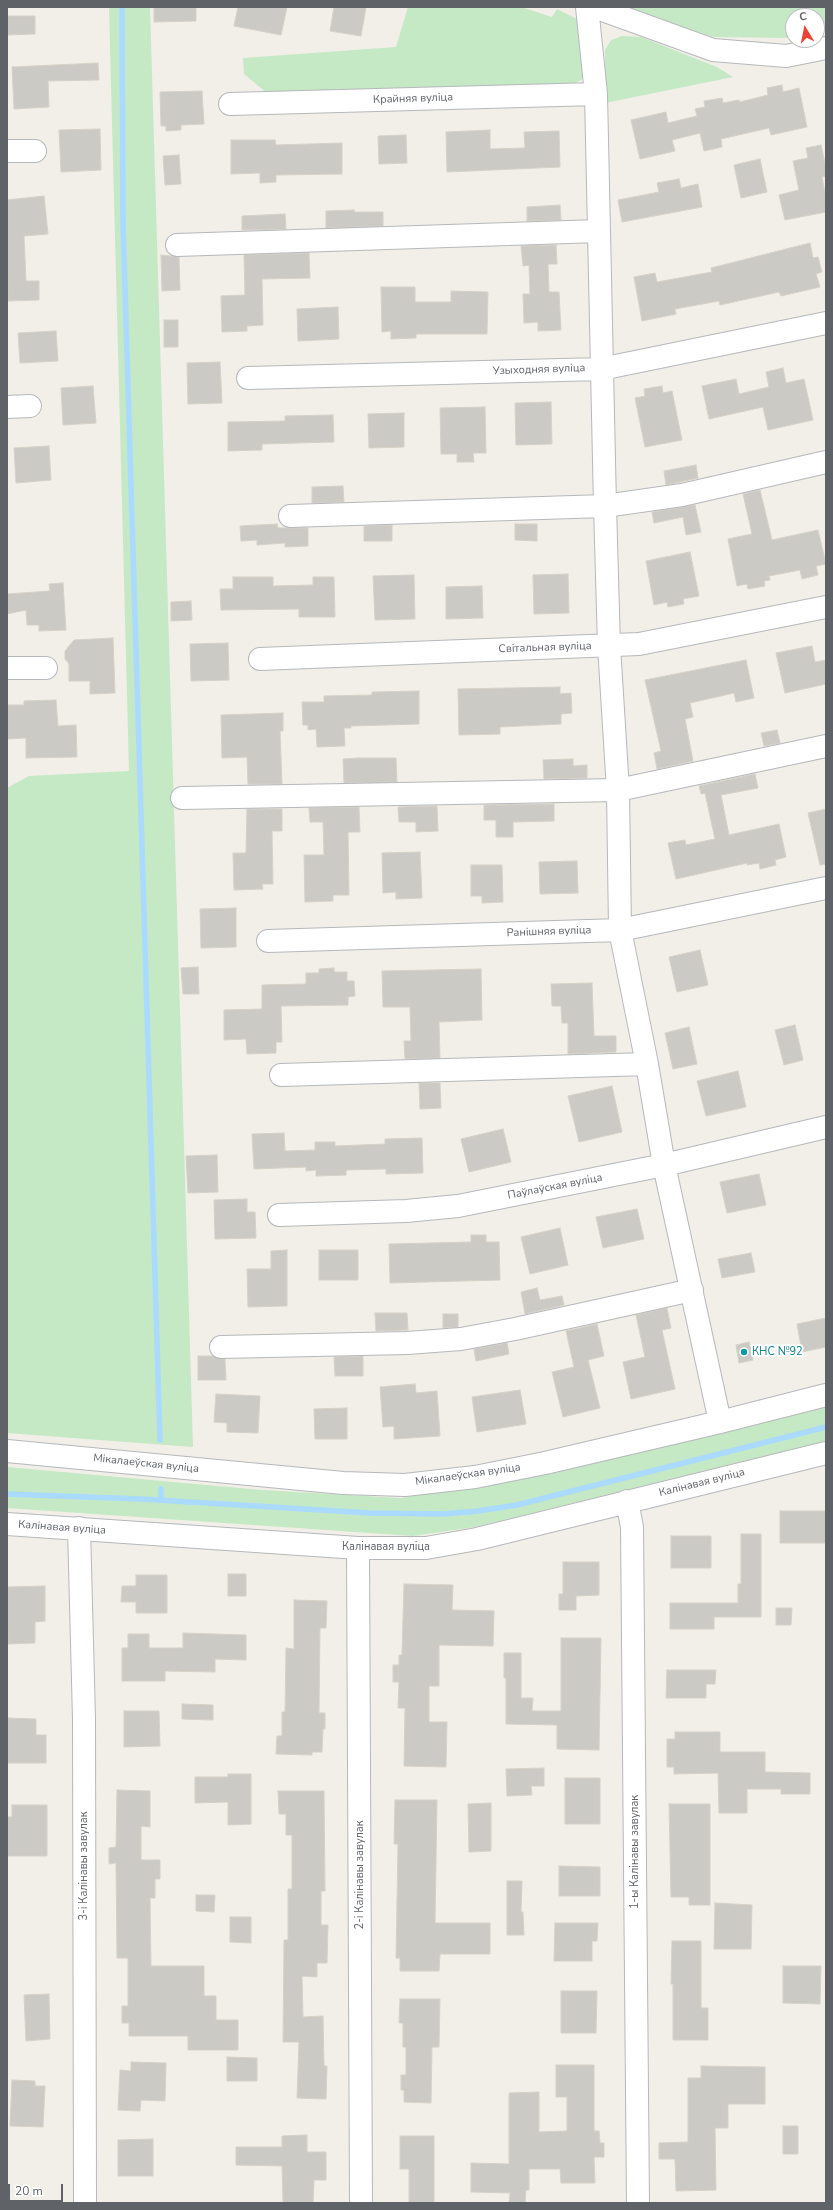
<!DOCTYPE html>
<meta charset="utf-8">
<style>
body{margin:0}
#map{position:relative;width:833px;height:2210px;overflow:hidden;background:#f1efe8;font-family:"Nunito Sans",sans-serif}
canvas{display:block}
.frame{position:absolute;inset:0;border:8px solid #5f6368;pointer-events:none}
.north{position:absolute;left:785px;top:8px;width:40px;height:40px;box-sizing:border-box;background:#fff;border:1px solid #bfc1c3;border-radius:50%;rotate:350deg;font-size:11px;font-weight:700;line-height:16px;text-align:center;color:#5f6368}
.north::after{content:'';display:block;margin:auto;width:14px;height:18px;background:#ea4335;clip-path:polygon(50% 0,100% 100%,50% 72%,0 100%)}
.scale{position:absolute;left:8px;top:2184px;width:55px;height:18px;box-sizing:border-box;border:2px solid #5f6368;border-top:0;padding-left:5px;font-size:12px;line-height:14px;white-space:nowrap;color:#5f6368;-webkit-text-stroke:3px #fff;paint-order:stroke}
</style>
<div id="map">
<canvas width="833" height="2210"></canvas>
<div class="frame"></div>
<div class="north">С</div>
<div class="scale">20 m</div>
</div>
<script>
const c = document.querySelector('canvas').getContext('2d');
c.lineJoin = 'round';
function fillPath(path, color) {
  c.fillStyle = color;
  c.fill(path, 'evenodd');
}
function shape(rows) {
  const path = new Path2D();
  for (const r of rows) {
    path.moveTo(r[0], r[1]);
    for (let i = 2; i < r.length; i += 2) path.lineTo(r[i], r[i + 1]);
  }
  return path;
}
function strokePath(path, color, width, dash) {
  c.strokeStyle = color;
  c.lineWidth = width;
  c.lineCap = dash ? 'butt' : 'round';
  c.setLineDash(dash || []);
  c.stroke(path);
}
function label(font, color, halo, rows, align = 'center') {
  c.font = font + ' "Nunito Sans",sans-serif';
  c.lineWidth = 4;
  c.setLineDash([]);
  c.textBaseline = 'middle';
  c.strokeStyle = halo;
  c.fillStyle = color;
  for (const [text, x, y, turn = 0] of rows) {
    c.save();
    c.translate(x, y);
    c.rotate((+turn || 0) * Math.PI / 180);
    c.textAlign = isNaN(turn) ? turn : align;
    if (halo) c.strokeText(text, 0, 0);
    c.fillText(text, 0, 0);
    c.restore();
  }
}
const green = shape([
 [109,7,150,7,193,1447,7,1433,7,788,29,776,129,771],
 [408,7,521,7,552,17,557,9,577,19,582,32,584,78,569,87,267,93,244,74,243,58,396,47],
 [620,7,826,7,826,31,817,33,817,16,793,16,793,38,714,37],
 [622,36,641,37,717,67,733,77,605,103,605,50,611,40],
 [826,1407,826,1441,475,1527,413,1536,7,1508,7,1467,262,1490,401,1498,551,1472]
]);
const stream = shape([
 [122,7,123,222,160,1440],
 [161,1489,161,1500],
 [7,1494,141,1499,370,1513,443,1514,478,1511,517,1505,826,1427]
]);
const building = shape([
 [154,7,196,7,196,21,154,22,154,7],
 [238,7,287,7,281,35,234,26,238,7],
 [334,7,366,7,361,36,330,31,334,7],
 [7,16,35,16,35,34,7,35,7,16],
 [98,63,99,80,48,81,49,107,14,109,12,67,98,63],
 [782,85,783,92,799,88,807,127,771,135,769,128,721,139,722,147,704,151,700,133,672,140,675,151,640,159,631,120,666,112,668,123,697,116,695,109,705,107,704,101,722,98,723,103,739,100,740,102,768,95,767,88,782,85],
 [202,91,204,124,181,125,181,130,166,131,166,126,161,126,160,92,202,91],
 [100,129,101,170,61,172,59,130,100,129],
 [490,130,490,149,525,148,524,132,559,131,560,167,447,172,446,132,490,130],
 [406,135,407,163,379,164,378,136,406,135],
 [231,140,275,140,276,145,342,143,342,174,276,175,276,182,260,183,260,173,231,174,231,140],
 [821,145,826,168,826,176,822,177,826,198,826,212,785,220,779,195,799,190,793,161,808,158,806,148,821,145],
 [179,155,181,184,165,185,163,156,179,155],
 [760,159,767,192,741,198,734,165,760,159],
 [679,179,681,188,698,184,702,207,622,222,618,200,659,192,657,183,679,179],
 [44,196,48,234,24,236,26,281,39,281,39,300,8,301,7,200,44,196],
 [560,205,561,220,527,221,527,207,560,205],
 [354,210,354,212,383,212,383,226,326,228,326,211,354,210],
 [285,214,286,229,242,230,242,216,285,214],
 [810,243,813,258,818,257,822,272,816,274,820,287,781,296,779,292,720,305,719,301,675,309,676,314,642,321,634,277,655,273,657,282,712,272,711,268,810,243],
 [556,245,557,264,548,264,549,292,559,292,561,330,538,331,538,322,524,323,523,294,530,294,529,265,523,266,521,246,556,245],
 [309,253,310,278,262,279,263,325,247,326,247,331,222,332,221,296,245,295,244,255,309,253],
 [161,255,179,257,180,290,162,291,161,255],
 [381,287,415,287,415,302,451,302,451,291,488,292,487,334,416,334,416,338,391,339,391,331,382,332,381,287],
 [338,307,339,339,298,341,297,309,338,307],
 [164,320,178,320,178,347,164,347,164,320],
 [56,331,58,361,20,363,18,333,56,331],
 [220,362,222,403,188,404,187,363,220,362],
 [783,368,786,383,804,379,813,420,768,430,763,407,709,419,702,386,736,379,739,394,769,387,766,372,783,368],
 [93,386,96,423,63,425,61,388,93,386],
 [662,386,663,393,672,391,682,440,645,447,635,398,645,396,644,389,662,386],
 [551,402,552,444,516,445,515,403,551,402],
 [485,407,486,453,473,453,474,462,457,462,457,454,441,454,440,408,485,407],
 [404,413,404,447,369,448,368,414,404,413],
 [333,415,334,442,262,444,262,450,228,451,228,422,285,421,285,416,333,415],
 [49,446,51,480,16,483,14,448,49,446],
 [696,465,698,478,666,485,664,471,696,465],
 [343,486,344,502,312,503,312,487,343,486],
 [760,490,772,540,818,530,826,564,816,566,818,575,802,579,800,570,769,576,770,580,764,581,765,586,748,589,747,584,737,586,728,539,752,534,743,494,760,490],
 [695,505,701,532,686,535,683,517,654,523,652,512,695,505],
 [277,524,278,528,308,528,308,546,285,547,285,543,257,545,257,540,241,541,240,526,277,524],
 [515,524,537,524,537,541,515,540,515,524],
 [392,525,392,541,364,541,364,526,392,525],
 [690,552,699,596,683,599,684,604,668,607,667,602,654,605,646,561,690,552],
 [568,574,569,613,534,614,533,575,568,574],
 [414,575,415,619,375,620,373,576,414,575],
 [233,577,273,577,273,586,313,585,313,577,334,577,335,617,299,617,299,609,221,610,220,589,233,589,233,577],
 [63,583,66,630,39,631,39,625,27,625,26,610,7,614,7,594,50,591,49,584,63,583],
 [482,586,483,618,446,619,446,587,482,586],
 [191,601,192,620,171,621,171,602,191,601],
 [113,638,115,693,90,694,90,681,69,681,69,664,65,659,65,651,74,640,113,638],
 [228,643,229,680,191,681,190,644,228,643],
 [812,646,815,662,826,660,826,684,785,693,776,653,812,646],
 [746,660,754,698,736,702,734,693,690,703,693,717,685,719,693,761,657,769,654,753,661,751,645,680,746,660],
 [560,687,560,694,571,693,572,713,561,714,561,724,500,727,500,734,459,735,458,689,560,687],
 [419,691,419,724,351,726,351,728,344,728,345,746,317,747,316,729,308,730,308,725,303,725,302,702,324,702,324,696,372,695,372,692,419,691],
 [56,700,58,726,76,725,77,757,26,758,26,738,7,739,7,705,24,705,24,701,56,700],
 [283,713,283,731,280,731,282,784,248,784,247,757,222,758,221,715,283,713],
 [777,730,780,743,764,746,761,733,777,730],
 [359,758,396,758,397,782,344,783,343,759,359,758],
 [573,759,573,766,587,765,587,778,544,779,543,760,573,759],
 [755,774,758,788,721,795,729,835,779,824,786,857,775,860,776,865,760,869,759,863,747,865,747,863,676,879,668,843,685,840,686,845,715,839,705,793,701,794,699,786,755,774],
 [554,804,554,821,513,822,513,837,496,837,496,820,484,820,484,805,554,804],
 [437,806,438,831,416,832,416,822,399,822,398,807,437,806],
 [359,807,360,832,348,832,349,895,333,895,333,901,305,902,304,855,324,855,323,822,310,822,309,808,359,807],
 [247,809,282,809,282,831,272,831,273,884,262,884,263,889,234,890,233,853,246,853,247,809],
 [826,809,826,864,820,865,808,813,826,809],
 [420,852,422,898,396,899,396,892,383,893,382,853,420,852],
 [577,861,578,893,540,894,539,862,577,861],
 [471,865,502,865,503,902,482,903,482,896,471,896,471,865],
 [236,908,236,947,201,948,200,909,236,908],
 [700,950,708,985,677,992,669,957,700,950],
 [198,967,199,994,183,994,181,968,198,967],
 [334,968,334,972,347,972,347,981,354,981,355,996,348,997,348,1005,281,1006,282,1042,276,1042,276,1053,247,1054,246,1039,224,1040,224,1010,262,1009,262,985,306,984,306,973,319,973,319,969,334,968],
 [481,969,482,1020,439,1022,440,1058,405,1059,404,1041,411,1041,410,1007,383,1007,382,971,481,969],
 [592,983,594,1036,616,1036,616,1052,568,1054,568,1023,562,1023,561,1006,552,1006,551,984,592,983],
 [795,1025,803,1060,784,1065,775,1030,795,1025],
 [689,1027,697,1064,673,1069,665,1033,689,1027],
 [738,1071,746,1107,706,1116,697,1081,738,1071],
 [419,1083,440,1083,441,1108,420,1109,419,1083],
 [612,1086,622,1132,579,1142,568,1096,612,1086],
 [503,1129,511,1162,469,1172,461,1139,503,1129],
 [284,1133,285,1151,315,1150,315,1142,335,1142,335,1146,385,1144,385,1139,422,1138,423,1173,386,1174,386,1169,346,1170,346,1175,316,1176,316,1170,306,1171,306,1167,254,1169,252,1134,284,1133],
 [217,1155,218,1192,188,1193,186,1156,217,1155],
 [759,1174,766,1205,727,1213,720,1182,759,1174],
 [247,1199,247,1212,255,1212,256,1238,215,1239,214,1200,247,1199],
 [637,1209,644,1239,603,1248,596,1217,637,1209],
 [560,1228,568,1265,530,1274,521,1237,560,1228],
 [471,1235,486,1235,486,1242,499,1242,500,1280,390,1283,389,1244,471,1242,471,1235],
 [287,1250,287,1306,248,1307,247,1269,271,1269,271,1251,287,1250],
 [319,1250,358,1250,358,1280,319,1280,319,1250],
 [751,1253,755,1272,722,1278,718,1259,751,1253],
 [537,1288,540,1300,562,1296,564,1305,525,1314,521,1292,537,1288],
 [667,1308,671,1328,662,1330,675,1389,631,1399,623,1362,645,1357,636,1315,667,1308],
 [375,1313,407,1313,408,1330,376,1331,375,1313],
 [443,1314,458,1314,458,1327,443,1328,443,1314],
 [826,1318,826,1347,802,1352,797,1324,826,1318],
 [597,1324,604,1356,588,1360,600,1408,563,1417,552,1372,574,1367,566,1331,597,1324],
 [749,1342,753,1360,739,1363,736,1345,749,1342],
 [507,1343,509,1354,476,1361,474,1349,507,1343],
 [198,1356,213,1356,225,1359,226,1380,198,1380,198,1356],
 [363,1356,363,1376,335,1376,334,1357,363,1356],
 [415,1384,416,1393,437,1391,440,1436,394,1439,394,1426,383,1427,380,1387,415,1384],
 [520,1390,526,1424,477,1432,472,1397,520,1390],
 [216,1394,260,1396,258,1433,227,1432,227,1423,214,1422,216,1394],
 [347,1408,347,1439,315,1439,314,1409,347,1408],
 [780,1511,826,1511,826,1543,780,1543,780,1511],
 [741,1534,761,1534,761,1617,714,1617,714,1629,670,1629,670,1603,738,1603,738,1584,741,1584,741,1534],
 [671,1536,711,1536,711,1568,671,1568,671,1536],
 [563,1562,599,1562,599,1595,576,1596,576,1610,559,1610,559,1594,563,1594,563,1562],
 [228,1574,246,1574,246,1596,228,1596,228,1574],
 [136,1575,167,1575,167,1613,136,1613,136,1602,121,1602,122,1586,136,1586,136,1575],
 [404,1584,453,1585,452,1610,494,1611,493,1646,439,1645,439,1686,429,1686,429,1722,447,1722,446,1767,404,1766,405,1708,398,1708,399,1682,393,1682,393,1665,399,1665,399,1655,402,1655,404,1584],
 [45,1586,45,1621,35,1622,35,1643,8,1644,7,1587,45,1586],
 [294,1600,327,1601,326,1628,320,1628,319,1713,325,1713,325,1729,323,1729,322,1752,312,1752,312,1755,276,1754,277,1736,282,1736,282,1712,285,1712,286,1648,294,1649,294,1600],
 [776,1608,792,1608,791,1625,776,1625,776,1608],
 [183,1633,246,1635,246,1660,215,1659,215,1672,165,1671,165,1681,122,1681,122,1648,128,1648,128,1634,149,1634,149,1648,183,1648,183,1633],
 [561,1638,601,1638,599,1750,557,1749,557,1725,506,1724,506,1678,504,1678,504,1653,521,1653,521,1698,533,1698,532,1711,561,1711,561,1638],
 [667,1670,716,1670,715,1684,706,1684,706,1698,666,1698,667,1670],
 [182,1704,213,1705,213,1720,182,1719,182,1704],
 [124,1711,159,1711,160,1746,124,1747,124,1711],
 [7,1718,36,1719,36,1735,46,1735,46,1763,7,1763,7,1718],
 [675,1732,720,1732,720,1752,765,1752,765,1772,810,1773,810,1794,781,1794,781,1789,747,1789,747,1813,719,1813,718,1773,674,1774,674,1767,667,1767,667,1739,675,1739,675,1732],
 [544,1768,544,1786,531,1786,532,1795,507,1796,506,1769,544,1768],
 [228,1774,251,1774,251,1824,228,1825,228,1802,195,1803,195,1777,228,1777,228,1774],
 [565,1778,600,1778,600,1824,565,1824,565,1778],
 [117,1790,150,1791,150,1827,141,1826,141,1860,160,1860,160,1879,155,1879,155,1898,150,1898,151,1966,204,1966,204,1996,216,1996,216,2020,238,2020,238,2050,188,2050,188,2036,129,2036,129,2023,122,2023,122,2006,128,2006,128,1958,117,1958,116,1863,109,1864,109,1848,116,1847,117,1790],
 [278,1791,324,1791,325,1891,321,1891,321,1925,328,1925,327,1963,317,1963,317,1977,302,1976,303,2017,323,2016,324,2066,327,2066,326,2099,297,2098,299,2042,283,2042,284,1940,288,1940,288,1889,292,1889,292,1835,286,1835,286,1814,279,1814,278,1791],
 [395,1800,437,1800,435,1923,490,1923,490,1954,440,1954,439,1971,400,1971,400,1958,396,1958,398,1844,394,1844,395,1800],
 [491,1803,491,1851,469,1852,468,1804,491,1803],
 [669,1804,710,1804,710,1905,689,1905,689,1897,671,1897,669,1804],
 [12,1805,47,1805,47,1856,7,1856,7,1817,12,1817,12,1805],
 [559,1866,600,1867,600,1896,559,1896,559,1866],
 [507,1881,522,1881,521,1912,523,1912,524,1935,507,1935,507,1881],
 [196,1895,215,1895,214,1912,196,1911,196,1895],
 [715,1903,752,1905,751,1949,714,1949,715,1903],
 [230,1917,251,1917,251,1943,230,1942,230,1917],
 [555,1923,598,1923,597,1941,592,1941,592,1961,554,1961,555,1923],
 [672,1941,701,1941,701,2008,708,2008,708,2040,673,2040,673,1984,671,1984,672,1941],
 [783,1966,821,1966,820,2004,783,2003,783,1966],
 [561,1991,597,1991,596,2033,561,2033,561,1991],
 [49,1994,50,2039,26,2041,24,1995,49,1994],
 [400,1999,440,1999,439,2047,432,2047,431,2103,404,2102,404,2090,401,2090,401,2075,406,2075,406,2047,403,2047,403,2023,399,2023,400,1999],
 [227,2057,257,2058,257,2081,227,2081,227,2057],
 [131,2062,166,2063,165,2101,141,2100,140,2111,118,2110,120,2070,131,2071,131,2062],
 [556,2065,594,2065,594,2131,599,2131,600,2143,604,2143,604,2157,594,2157,595,2183,561,2183,560,2169,529,2169,529,2190,526,2190,525,2203,509,2203,510,2193,471,2192,471,2163,509,2164,509,2093,539,2092,539,2132,567,2131,567,2097,556,2097,556,2065],
 [701,2066,765,2067,765,2104,728,2104,728,2128,715,2128,716,2190,676,2191,675,2159,659,2159,659,2143,688,2142,688,2078,701,2078,701,2066],
 [12,2080,35,2081,35,2086,45,2086,43,2127,10,2126,12,2080],
 [783,2126,798,2126,798,2154,783,2154,783,2126],
 [307,2135,307,2152,326,2152,326,2180,314,2180,313,2203,283,2203,282,2166,236,2165,236,2147,282,2147,282,2136,307,2135],
 [400,2136,434,2136,434,2203,409,2203,409,2169,400,2169,400,2136],
 [153,2139,153,2176,118,2176,118,2140,153,2139]
]);
const minor = shape([
 [587,7,596,94,605,506,609,646,618,790,620,930,647,1064,664,1165,720,1422],
 [594,7,713,50,786,56,826,48],
 [230,104,596,94],
 [7,151,35,151],
 [177,245,599,231],
 [248,378,601,369,826,323],
 [7,407,30,406],
 [290,516,605,506,682,495,826,462],
 [260,659,639,644,826,607],
 [7,668,46,668],
 [182,798,618,790,826,746],
 [268,941,620,930,826,888],
 [281,1075,647,1064],
 [279,1215,406,1211,458,1206,664,1165,826,1127],
 [221,1347,407,1343,461,1339,515,1329,692,1290],
 [7,1451,343,1483,405,1485,475,1477,545,1463,720,1422,826,1395],
 [627,1501,632,1527,638,2203],
 [7,1524,358,1548,426,1548,477,1539,826,1453],
 [79,1528,84,1719,85,2203],
 [358,1548,361,2203]
]);
const markers = [
 [744,1352,4,"#0f9aa8"]
];
const streetNames = [
 ["Крайняя вуліца",413,99,-2],
 ["Узыходняя вуліца",539,370,-2],
 ["Світальная вуліца",545,648,-2],
 ["Ранішняя вуліца",549,932,-2],
 ["Паўлаўская вуліца",555,1187,-11],
 ["Мікалаеўская вуліца",146,1464,6],
 ["Мікалаеўская вуліца",468,1475,-8],
 ["Калінавая вуліца",702,1483,-14],
 ["Калінавая вуліца",62,1528,4],
 ["Калінавая вуліца",386,1547],
 ["1-ы Калінавы завулак",635,1852,-90],
 ["3-і Калінавы завулак",84,1866,-90],
 ["2-і Калінавы завулак",360,1875,-90]
];
const cultureNames = [
 ["КНС №92",752,1352]
];
fillPath(green, '#c5e8c5');
strokePath(stream, '#aadaff', 5.5);
fillPath(building, '#cccac5');
strokePath(building, '#d6d1c6', 1);
strokePath(minor, '#b5b8bc', 24);
strokePath(minor, '#fff', 22);
for (const [x, y, r, color] of markers) {
  const dot = new Path2D();
  dot.arc(x, y, r, 0, 2 * Math.PI);
  c.fillStyle = color;
  c.fill(dot);
  strokePath(dot, '#fff', 1.5);
}
label('11px', '#5f6368', '#fff', streetNames);
label('11px', '#0d838f', '#fff', cultureNames, 'left');
</script>
